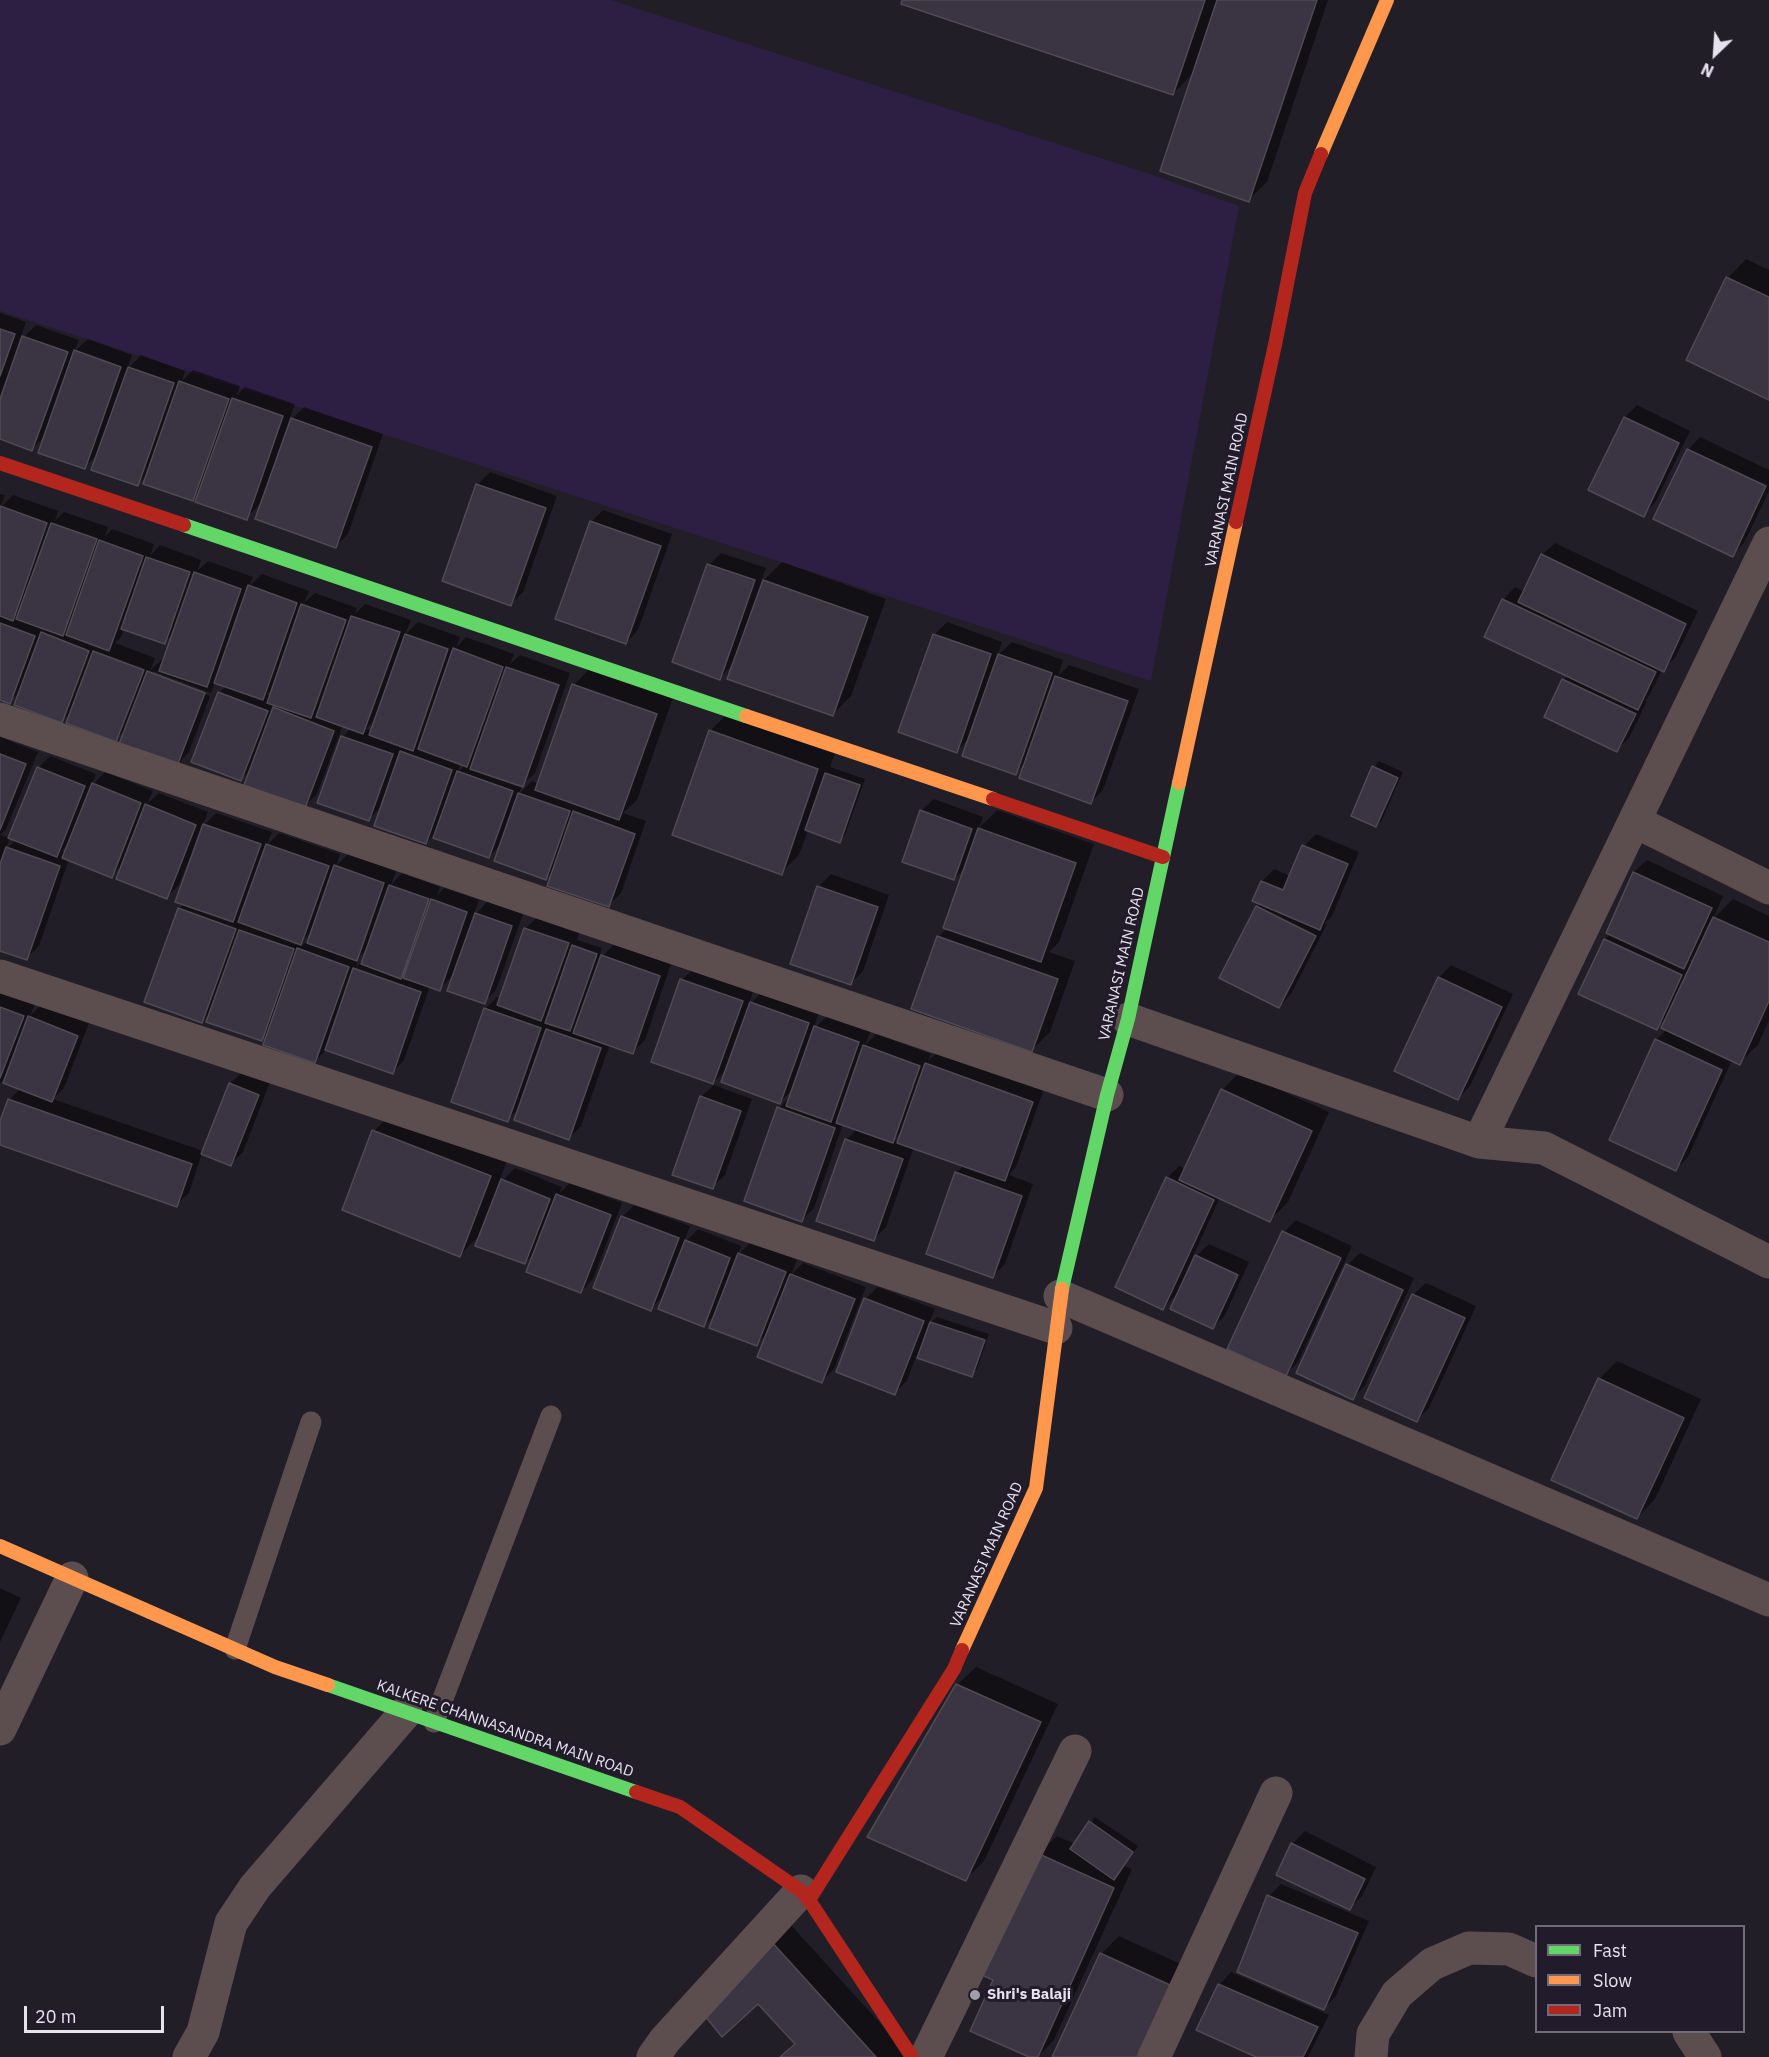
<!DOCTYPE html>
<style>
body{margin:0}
#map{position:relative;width:1769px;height:2057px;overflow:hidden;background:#221e28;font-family:"IBM Plex Sans",sans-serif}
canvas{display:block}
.legend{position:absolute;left:1535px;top:1925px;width:210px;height:108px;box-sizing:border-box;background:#211b2b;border:2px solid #706b79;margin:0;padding:8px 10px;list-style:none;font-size:18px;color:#e6e2ee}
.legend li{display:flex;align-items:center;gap:12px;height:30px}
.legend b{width:30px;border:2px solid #706b79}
.north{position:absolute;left:1685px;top:24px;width:60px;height:60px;-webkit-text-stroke:4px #211b2b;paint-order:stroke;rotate:205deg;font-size:16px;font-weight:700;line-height:24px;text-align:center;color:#e6e2ee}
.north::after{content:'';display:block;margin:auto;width:21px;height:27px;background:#e6e2ee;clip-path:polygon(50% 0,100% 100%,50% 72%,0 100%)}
.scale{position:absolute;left:24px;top:2006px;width:140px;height:27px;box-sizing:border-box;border:3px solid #e6e2ee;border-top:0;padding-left:8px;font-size:18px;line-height:21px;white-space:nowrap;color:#e6e2ee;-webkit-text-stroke:4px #211b2b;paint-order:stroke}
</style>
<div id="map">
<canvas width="1769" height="2057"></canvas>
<ul class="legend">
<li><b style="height:8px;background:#63d668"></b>Fast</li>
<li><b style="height:8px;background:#ff974d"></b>Slow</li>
<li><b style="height:8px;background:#b3261e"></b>Jam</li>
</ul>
<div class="north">N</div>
<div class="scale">20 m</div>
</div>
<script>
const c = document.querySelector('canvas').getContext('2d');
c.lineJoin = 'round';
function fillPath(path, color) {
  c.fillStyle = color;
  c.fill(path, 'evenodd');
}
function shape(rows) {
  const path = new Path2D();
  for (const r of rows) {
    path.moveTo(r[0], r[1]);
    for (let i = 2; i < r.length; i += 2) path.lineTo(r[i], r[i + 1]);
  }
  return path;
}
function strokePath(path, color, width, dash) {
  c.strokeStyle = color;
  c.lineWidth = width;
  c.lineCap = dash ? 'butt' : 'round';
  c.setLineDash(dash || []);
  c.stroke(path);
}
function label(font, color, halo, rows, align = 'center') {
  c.font = font + ' "IBM Plex Sans",sans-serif';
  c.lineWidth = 6;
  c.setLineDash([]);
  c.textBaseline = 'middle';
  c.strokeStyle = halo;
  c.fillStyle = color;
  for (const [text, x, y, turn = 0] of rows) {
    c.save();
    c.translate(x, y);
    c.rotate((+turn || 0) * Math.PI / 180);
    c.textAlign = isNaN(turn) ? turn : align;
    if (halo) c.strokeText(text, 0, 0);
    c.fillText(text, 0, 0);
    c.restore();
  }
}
const green = shape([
 [0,0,611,0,1150,174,1239,206,1151,681,0,311]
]);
const shadow = shape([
 [904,0,1328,0,1267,182,1248,200,1194,72,1173,94],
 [1746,259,1769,270,1769,398,1688,359,1728,278],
 [0,313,26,322,19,342,36,325,79,340,74,352,88,339,132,355,127,370,141,355,185,371,182,381,193,370,240,386,236,396,245,387,295,404,288,423,304,407,383,434,348,534,336,546,262,502,246,518,201,490,192,499,148,474,137,484,99,453,84,467,46,435,32,449,0,438],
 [1637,405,1690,431,1655,503,1643,515,1625,417],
 [1700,437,1769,470,1769,491,1744,543,1732,555,1655,518,1688,450],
 [490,472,557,496,523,592,511,604,444,580,478,484],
 [0,494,5,495,0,508,13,495,58,511,55,521,64,512,108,527,105,537,112,529,154,544,150,556,160,545,201,560,197,571,208,561,253,577,249,586,262,574,309,591,304,603,315,593,357,608,355,614,365,604,411,620,405,635,418,622,460,637,456,648,466,637,514,654,510,664,520,655,570,673,535,773,522,785,519,794,532,781,539,784,574,685,592,666,674,695,637,800,623,813,646,821,621,893,608,906,555,869,546,878,501,844,489,857,438,831,426,843,383,805,369,819,343,737,351,728,343,725,317,794,305,806,251,769,241,779,219,693,226,686,215,682,211,693,153,671,153,675,210,696,189,752,177,765,126,730,115,740,73,710,62,721,21,690,9,702,0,698],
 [124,628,164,642,174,633,164,661,161,660,150,671,155,658,115,643,121,637],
 [274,687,271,696,267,694],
 [377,718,372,731,366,729],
 [461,764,465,765,458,772],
 [603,510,672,534,638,630,626,643,591,522],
 [1555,543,1698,611,1675,658,1662,670,1649,696,1645,701,1647,701,1629,738,1617,750,1546,716,1564,680,1568,675,1503,600,1515,587,1525,592,1542,555],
 [721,553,766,568,760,584,782,562,886,599,851,696,833,714,734,663,720,678,709,565],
 [947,622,1002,642,997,656,1012,642,1063,660,1058,676,1069,665,1139,689,1103,790,1091,802,1026,762,1015,773,970,737,957,751,900,731,935,634],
 [728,713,836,751,830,767,865,779,845,835,840,841,808,830,799,855,781,873,710,731],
 [0,737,38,752,6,829,0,835,10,838,6,849,16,840,38,768,50,756,96,774,92,785,105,772,153,791,147,804,159,793,208,812,202,827,216,813,272,832,267,845,279,833,340,854,336,866,348,854,396,871,391,885,402,873,440,887,437,896,444,888,479,900,473,917,488,901,523,914,496,990,484,1002,455,974,439,989,430,986,404,1060,392,1073,327,1049,315,1061,270,1030,261,1039,211,1012,202,1021,179,909,184,904,192,858,190,857,179,885,166,898,124,864,111,876,69,859,39,946,26,958,0,949],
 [70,842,66,853,62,851],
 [313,930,311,937,302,946,304,939],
 [368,948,364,959,356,967,360,956],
 [1379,761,1403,772,1382,820,1376,826,1374,767],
 [934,799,983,817,979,828,997,810,1094,844,1059,942,1049,952,1075,961,1050,1032,1032,1050,938,937,948,928,966,867,954,879,921,811],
 [1316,834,1359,852,1332,916,1325,923,1327,924,1291,994,1279,1007,1221,977,1260,903,1262,881,1274,869,1290,876,1304,846],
 [1647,860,1723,896,1713,919,1733,899,1769,916,1769,1020,1758,1045,1739,1063,1732,1060,1688,1157,1676,1169,1656,1040,1667,1029,1667,1017,1657,1028,1605,939,1611,933,1608,932,1634,872],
 [1697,953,1693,963,1690,961],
 [831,874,889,895,863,971,850,984,792,963,819,886],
 [538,916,580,931,577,940,602,948,598,961,614,944,671,964,645,1040,633,1052,610,1044,581,1126,569,1138,520,1108,507,1120,485,1009,497,997,501,998,526,928],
 [1451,965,1513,994,1470,1086,1458,1098,1439,978],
 [694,968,754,989,748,1006,763,991,820,1010,813,1030,828,1015,871,1030,865,1045,876,1034,931,1054,928,1061,938,1052,1044,1089,1016,1167,1009,1175,1033,1184,1005,1264,993,1276,956,1173,964,1165,914,1147,886,1227,874,1239,846,1140,857,1129,843,1124,814,1208,802,1220,779,1108,791,1096,795,1087,780,1102,729,1067,713,1083,682,980],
 [903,1130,899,1142,893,1140],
 [0,991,35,1004,30,1016,41,1005,89,1023,64,1088,53,1099,203,1151,230,1084,242,1072,270,1082,243,1152,231,1164,202,1153,189,1193,176,1205,0,1144,0,1126,9,1100,21,1088,7,1077,0,1083],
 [1240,1072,1329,1112,1288,1202,1270,1220,1220,1197,1191,1261,1209,1244,1249,1262,1225,1315,1213,1328,1180,1291,1163,1308,1167,1178,1179,1166,1185,1169,1222,1090],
 [714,1085,752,1099,725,1175,712,1187,701,1097],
 [392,1113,508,1158,498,1185,515,1168,562,1187,559,1193,570,1183,622,1203,593,1279,581,1292,535,1252,525,1263,482,1233,460,1255,374,1131],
 [634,1205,690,1226,683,1244,698,1229,741,1246,738,1255,751,1242,797,1260,791,1275,803,1263,866,1287,834,1369,822,1381,769,1332,756,1344,716,1313,704,1326,666,1294,650,1309,622,1217],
 [1296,1220,1352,1246,1298,1362,1286,1374,1229,1348,1284,1232],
 [1360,1253,1414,1278,1365,1386,1352,1398,1347,1265],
 [1426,1283,1476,1306,1429,1408,1417,1420,1413,1295],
 [878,1287,935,1309,928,1325,937,1317,989,1334,977,1369,971,1375,916,1356,907,1381,894,1393,865,1299],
 [1617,1361,1701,1399,1655,1499,1637,1518,1599,1379],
 [0,1588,21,1598,0,1642],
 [976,1667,1058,1704,984,1861,965,1880,957,1685],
 [1095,1817,1138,1846,1124,1866,1132,1869,1054,2040,1038,2057,1032,2057,995,1979,1038,1854,1057,1836,1075,1844],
 [1305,1831,1376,1867,1362,1896,1350,1908,1278,1874,1292,1844],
 [1281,1884,1369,1921,1336,1996,1324,2008,1269,1896],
 [789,1923,911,2057,781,2057,796,2043,759,2002,704,2012],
 [1119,1936,1187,1967,1145,2057,1054,2057,1101,1954],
 [1231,1972,1329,2015,1308,2057,1260,2057,1219,1985]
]);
const building = shape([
 [902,0,1205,0,1173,95,901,4,902,0],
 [1217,0,1317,0,1249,202,1160,171,1217,0],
 [1726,277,1769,297,1769,400,1686,360,1726,277],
 [0,329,15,334,0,376,0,329],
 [22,336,68,352,32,451,0,439,0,399,22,336],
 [74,350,121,367,85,469,38,453,74,350],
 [128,367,174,383,138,486,91,470,128,367],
 [179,381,229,399,193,501,143,484,179,381],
 [232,398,283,416,247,520,195,502,232,398],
 [1624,417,1679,443,1644,517,1588,490,1624,417],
 [291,418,372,447,336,548,255,519,291,418],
 [1687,449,1766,486,1733,557,1653,519,1687,449],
 [476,484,546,508,511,606,442,581,476,484],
 [0,506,47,523,13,621,0,616,0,506],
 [590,521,661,546,626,644,555,619,590,521],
 [51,523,97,539,63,636,16,619,51,523],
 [99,540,143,556,109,651,66,635,99,540],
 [1541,554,1686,624,1664,672,1518,602,1541,554],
 [146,557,190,572,165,644,121,629,146,557],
 [707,564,755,580,720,680,672,662,707,564],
 [194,572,241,589,207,687,159,671,194,572],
 [763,580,868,617,833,716,727,679,763,580],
 [248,585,297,603,263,700,214,683,248,585],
 [1502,599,1656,672,1638,710,1484,637,1502,599],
 [301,604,346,620,311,718,267,703,301,604],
 [351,616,400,632,363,734,316,717,351,616],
 [0,623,35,636,10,704,0,700,0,623],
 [41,632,89,651,62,723,14,705,41,632],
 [405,634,448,649,413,751,369,735,405,634],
 [933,634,991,654,957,753,898,732,933,634],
 [453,648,503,667,467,767,418,749,453,648],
 [93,651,144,670,116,742,66,723,93,651],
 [998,654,1052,673,1016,775,962,756,998,654],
 [506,667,559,685,523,787,470,769,506,667],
 [147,671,205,693,177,766,119,744,147,671],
 [1055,676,1128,701,1091,804,1019,778,1055,676],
 [1562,679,1636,714,1617,752,1544,717,1562,679],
 [572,684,657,714,619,820,535,790,572,684],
 [218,692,268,711,241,781,191,762,218,692],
 [273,707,334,731,305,808,244,785,273,707],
 [709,730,818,769,782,875,672,835,709,730],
 [341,736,393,754,369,821,317,803,341,736],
 [400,751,452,770,426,844,374,826,400,751],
 [0,754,26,764,0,830,0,754],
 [1372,766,1398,778,1376,827,1351,816,1372,766],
 [37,767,85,786,57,857,8,838,37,767],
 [457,771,513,791,489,858,433,838,457,771],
 [825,773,860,785,840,843,805,830,825,773],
 [92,783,141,803,112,878,62,858,92,783],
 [518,793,570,811,546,880,494,861,518,793],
 [145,804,196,825,167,899,116,879,145,804],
 [920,810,972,829,954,880,902,862,920,810],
 [573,811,635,834,609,907,547,886,573,811],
 [203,824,261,844,233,922,175,902,203,824],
 [978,828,1076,863,1041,962,943,928,978,828],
 [266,844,329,866,301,945,238,922,266,844],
 [1302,845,1348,864,1320,930,1252,901,1261,881,1283,890,1302,845],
 [6,847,60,866,27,960,0,951,0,864,6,847],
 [334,865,384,883,357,961,307,943,334,865],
 [1633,872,1712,908,1684,969,1606,933,1633,872],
 [389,885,429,899,401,979,361,964,389,885],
 [817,886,878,907,851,985,790,964,817,886],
 [431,899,467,912,440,991,403,978,431,899],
 [1256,906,1316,936,1279,1008,1219,978,1256,906],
 [178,908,236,929,202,1023,144,1002,178,908],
 [475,913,512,926,485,1004,447,991,475,913],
 [1713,917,1769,942,1769,1001,1740,1065,1661,1028,1713,917],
 [524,928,569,943,541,1021,497,1005,524,928],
 [239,930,294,949,262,1041,206,1022,239,930],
 [937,936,1058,979,1032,1052,911,1009,937,936],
 [1604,939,1682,975,1657,1030,1578,994,1604,939],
 [572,945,597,954,570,1031,545,1023,572,945],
 [297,948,349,967,315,1063,263,1045,297,948],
 [601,955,660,976,633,1054,573,1033,601,955],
 [353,968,421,992,393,1074,325,1050,353,968],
 [1438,977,1502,1007,1458,1100,1394,1071,1438,977],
 [680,979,743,1001,713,1084,651,1062,680,979],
 [750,1002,809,1023,780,1104,721,1082,750,1002],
 [0,1007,24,1016,0,1078,0,1007],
 [484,1008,541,1028,508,1122,451,1102,484,1008],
 [28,1016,78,1036,52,1102,3,1083,28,1016],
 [814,1026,859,1042,831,1122,786,1106,814,1026],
 [546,1029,601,1048,569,1140,514,1120,546,1029],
 [1655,1039,1722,1070,1676,1171,1609,1140,1655,1039],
 [863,1045,920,1066,893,1143,836,1123,863,1045],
 [925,1063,1033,1102,1005,1181,897,1143,925,1063],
 [229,1083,259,1095,231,1166,201,1154,229,1083],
 [1221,1089,1312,1131,1270,1222,1179,1180,1221,1089],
 [700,1096,741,1111,713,1189,672,1175,700,1096],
 [8,1099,192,1164,177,1207,0,1145,0,1121,8,1099],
 [777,1107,835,1128,802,1222,744,1201,777,1107],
 [372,1130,491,1176,460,1257,342,1210,372,1130],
 [845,1139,903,1159,874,1241,816,1221,845,1139],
 [955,1172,1022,1196,993,1278,926,1254,955,1172],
 [1166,1177,1214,1200,1163,1310,1115,1287,1166,1177],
 [501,1179,550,1199,525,1264,475,1246,501,1179],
 [556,1194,611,1215,581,1293,526,1272,556,1194],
 [621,1216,679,1238,651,1311,593,1288,621,1216],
 [1282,1231,1341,1258,1286,1376,1227,1349,1282,1231],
 [685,1240,730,1258,704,1327,658,1309,685,1240],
 [738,1253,786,1272,757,1346,709,1328,738,1253],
 [1195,1255,1238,1275,1213,1329,1170,1309,1195,1255],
 [1346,1264,1403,1290,1353,1400,1296,1373,1346,1264],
 [790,1274,855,1299,822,1383,757,1357,790,1274],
 [1412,1294,1465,1318,1417,1422,1364,1398,1412,1294],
 [864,1298,924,1321,895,1395,836,1372,864,1298],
 [930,1322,985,1340,972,1377,917,1358,930,1322],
 [1598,1378,1684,1418,1637,1519,1551,1480,1598,1378],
 [956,1684,1041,1722,966,1881,867,1837,956,1684],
 [1089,1821,1133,1852,1114,1880,1070,1849,1089,1821],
 [1291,1843,1365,1879,1350,1910,1276,1875,1291,1843],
 [1037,1853,1114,1888,1038,2057,1029,2057,970,2031,993,1980,982,1975,1037,1853],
 [1267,1895,1358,1933,1324,2010,1237,1972,1267,1895],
 [770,1940,876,2057,780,2057,795,2044,758,2004,722,2037,702,2012,770,1940],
 [1100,1953,1170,1985,1137,2057,1052,2057,1100,1953],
 [1218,1984,1318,2027,1303,2057,1256,2057,1196,2030,1218,1984]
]);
const lane = shape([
 [235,1649,311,1422],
 [434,1722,551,1416]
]);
const street = shape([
 [0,719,1107,1095],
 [1636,822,1769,888],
 [0,976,1056,1328],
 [1128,1019,1479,1142,1544,1148,1769,1262],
 [1479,1142,1769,543],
 [1060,1296,1769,1600],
 [0,1729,72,1578],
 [1689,2032,1705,2057],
 [189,2057,203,2032,231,1923,255,1887,406,1712],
 [653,2057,665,2040,801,1891],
 [926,2057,1075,1751],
 [1154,2057,1276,1793],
 [1371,2057,1373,2034,1397,1994,1432,1964,1469,1948,1509,1949,1536,1961]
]);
const fast = shape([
 [184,525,746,716],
 [1062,1289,1107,1095,1128,1019,1179,783],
 [328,1685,636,1792]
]);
const slow = shape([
 [1321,154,1387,0],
 [746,716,993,799],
 [1179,783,1236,522],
 [0,1546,275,1667,328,1685],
 [962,1650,1036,1488,1062,1289]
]);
const jam = shape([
 [0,463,184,525],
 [1236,522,1276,340,1305,193,1321,154],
 [993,799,1163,857],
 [636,1792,680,1807,801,1891,809,1900,912,2057],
 [809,1900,954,1669,962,1650]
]);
const markers = [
 [975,1995,6,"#a19da9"]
];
const streetNames = [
 ["VARANASI MAIN ROAD",1227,490,-78],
 ["VARANASI MAIN ROAD",1122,964,-77],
 ["VARANASI MAIN ROAD",987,1555,-66],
 ["KALKERE CHANNASANDRA MAIN ROAD",505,1729,19]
];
const poiNames = [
 ["Shri's Balaji",987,1995]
];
fillPath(green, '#2d1f44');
fillPath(shadow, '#0007');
fillPath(building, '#3a3443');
strokePath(building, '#4e4b53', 1.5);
strokePath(lane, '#5c4e4f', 21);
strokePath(street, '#5c4e4f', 33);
strokePath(fast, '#63d668', 14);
strokePath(slow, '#ff974d', 14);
strokePath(jam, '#b3261e', 14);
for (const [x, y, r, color] of markers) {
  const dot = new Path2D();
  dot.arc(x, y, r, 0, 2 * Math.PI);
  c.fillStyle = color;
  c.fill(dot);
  strokePath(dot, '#211b2b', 2);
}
label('15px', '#e6e2ee', '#211b2b', streetNames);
label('bold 15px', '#e6e2ee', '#211b2b', poiNames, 'left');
</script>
